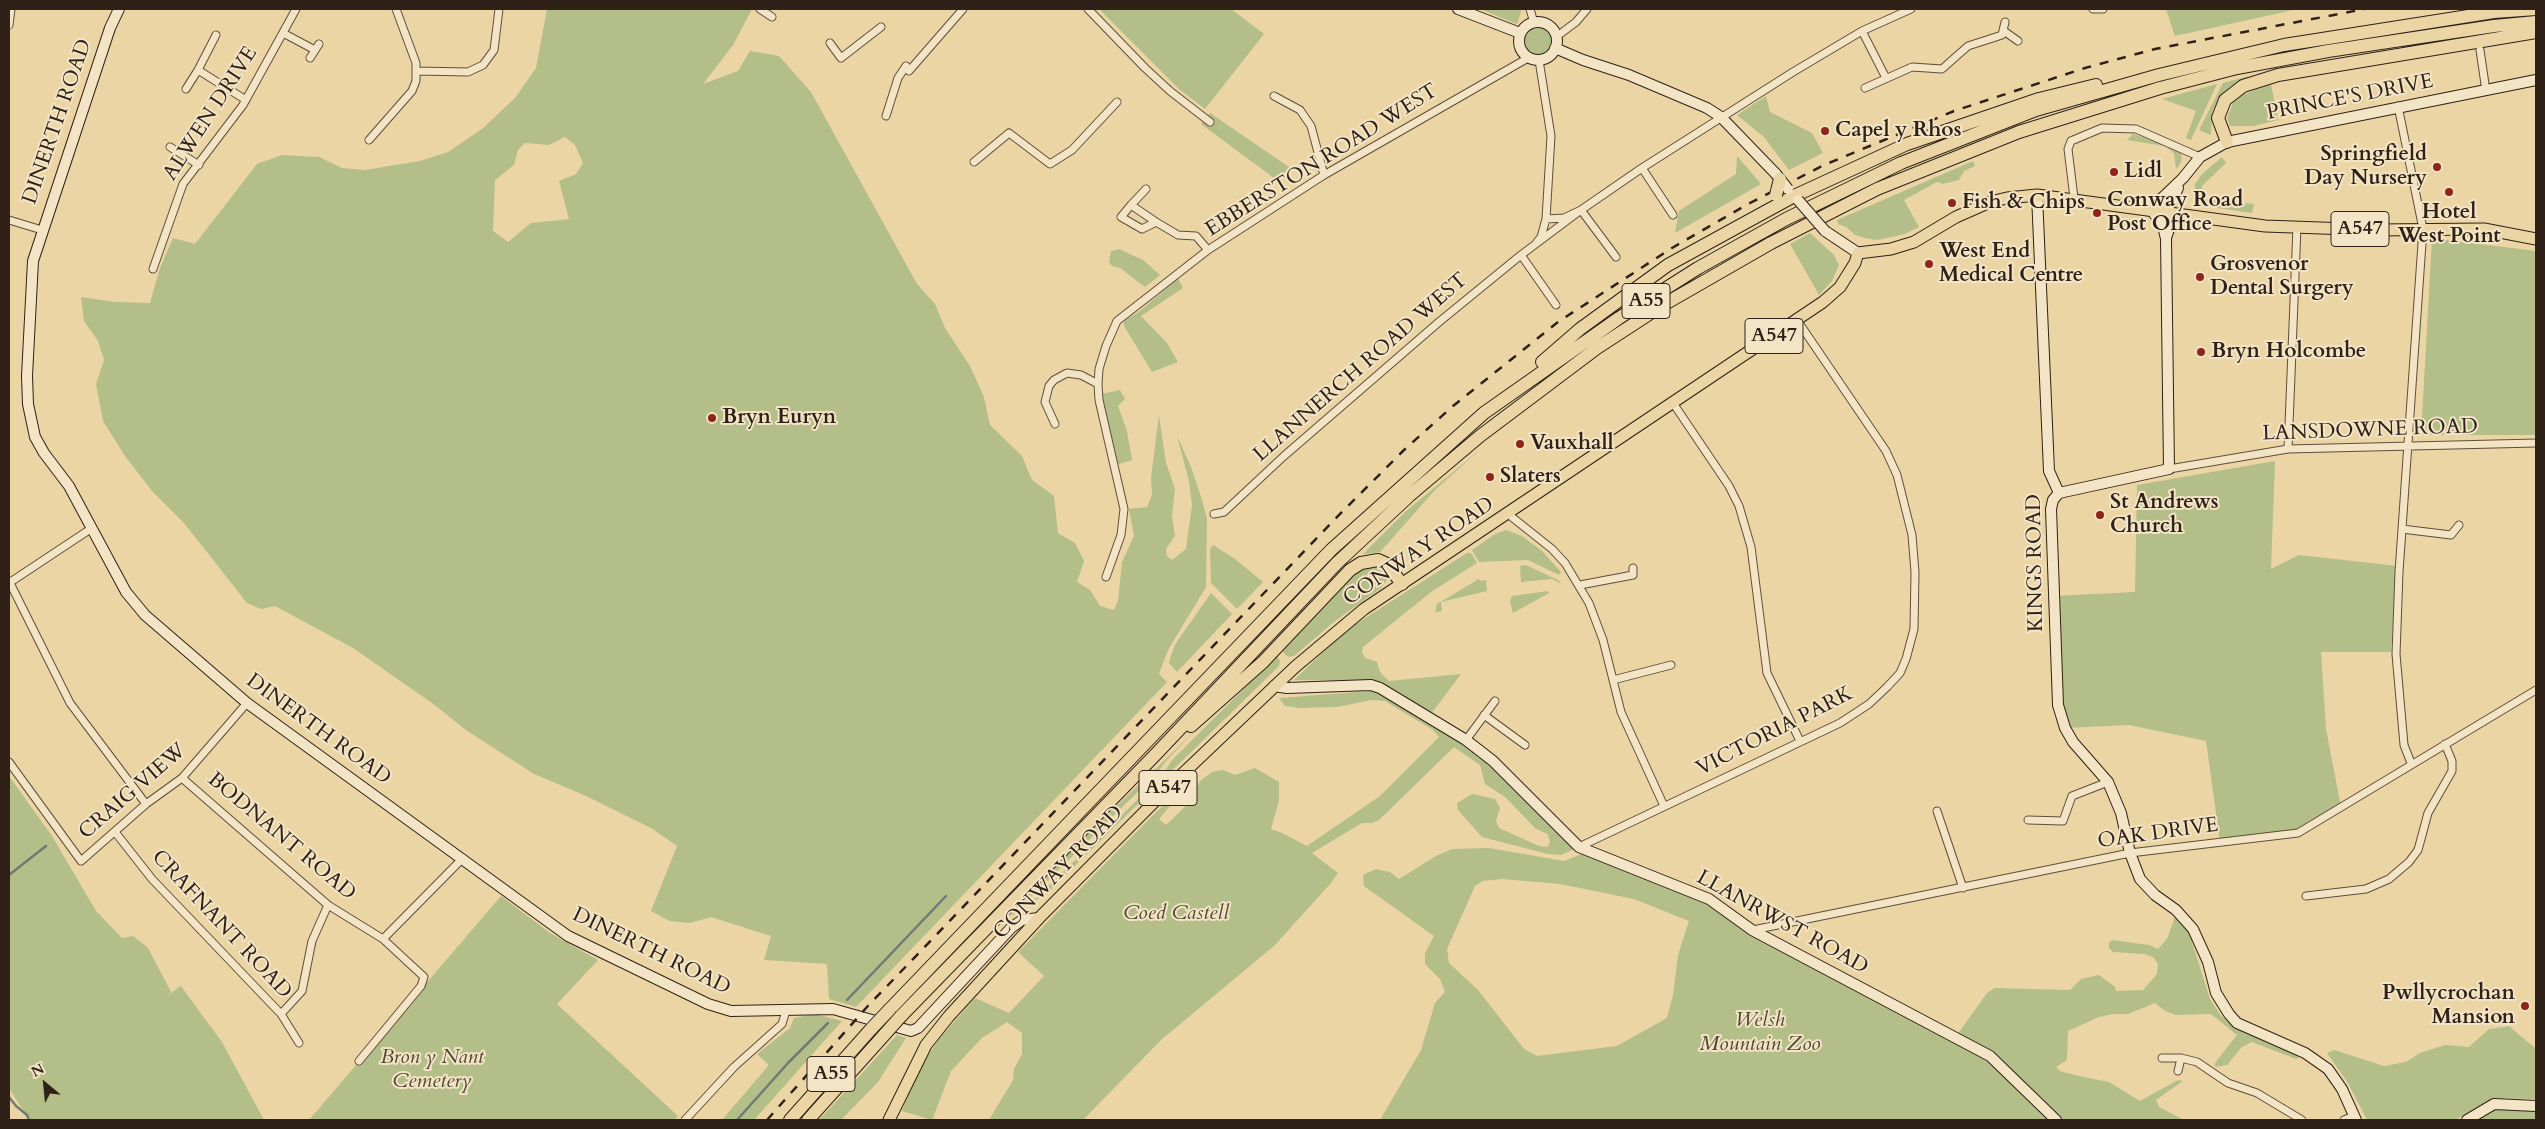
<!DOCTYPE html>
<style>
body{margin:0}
#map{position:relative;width:2545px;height:1129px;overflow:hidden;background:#ebd5a5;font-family:Cardo,serif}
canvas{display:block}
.frame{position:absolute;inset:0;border:10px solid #2f2118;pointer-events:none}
.north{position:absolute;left:20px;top:1059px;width:50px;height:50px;-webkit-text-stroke:4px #f2e4c4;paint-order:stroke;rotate:332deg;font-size:14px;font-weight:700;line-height:20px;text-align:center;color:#2f2118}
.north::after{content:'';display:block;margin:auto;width:18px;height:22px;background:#2f2118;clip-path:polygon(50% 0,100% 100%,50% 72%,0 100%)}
</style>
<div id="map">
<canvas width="2545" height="1129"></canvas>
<div class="frame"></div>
<div class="north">N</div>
</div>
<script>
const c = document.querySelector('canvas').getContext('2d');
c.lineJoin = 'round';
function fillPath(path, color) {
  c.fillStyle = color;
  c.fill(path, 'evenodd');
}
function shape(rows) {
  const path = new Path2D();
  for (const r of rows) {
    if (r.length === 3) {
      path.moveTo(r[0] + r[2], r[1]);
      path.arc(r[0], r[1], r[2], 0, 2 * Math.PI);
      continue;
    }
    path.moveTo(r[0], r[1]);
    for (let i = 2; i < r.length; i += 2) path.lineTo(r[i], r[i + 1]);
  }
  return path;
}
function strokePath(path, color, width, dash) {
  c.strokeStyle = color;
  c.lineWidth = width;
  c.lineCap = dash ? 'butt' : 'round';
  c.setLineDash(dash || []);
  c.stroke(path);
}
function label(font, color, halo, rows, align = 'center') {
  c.font = font + ' Cardo,serif';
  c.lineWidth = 4;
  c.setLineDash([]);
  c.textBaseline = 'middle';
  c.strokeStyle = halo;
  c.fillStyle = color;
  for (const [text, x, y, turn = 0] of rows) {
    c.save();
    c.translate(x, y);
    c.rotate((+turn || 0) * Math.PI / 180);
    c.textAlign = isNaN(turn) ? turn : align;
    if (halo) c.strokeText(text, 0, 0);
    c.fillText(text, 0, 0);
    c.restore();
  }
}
const green = shape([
 [547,9,752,9,733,45,703,84,738,71,750,51,779,56,811,92,917,284,935,304,945,328,970,366,984,397,990,425,1022,456,1032,480,1054,496,1058,533,1075,543,1084,561,1077,582,1090,590,1100,606,1114,610,1118,601,1122,562,1134,536,1129,509,1147,507,1152,495,1151,478,1159,415,1166,463,1175,489,1172,515,1175,536,1166,549,1167,556,1172,560,1186,549,1192,505,1189,481,1177,436,1191,467,1202,500,1207,519,1206,587,1168,650,1159,674,1167,682,856,1007,829,999,827,964,764,960,771,936,711,917,690,923,670,921,651,911,677,846,651,828,584,795,534,774,466,730,432,703,353,648,275,606,261,609,247,603,184,523,152,491,125,456,103,421,96,384,104,360,98,341,84,321,81,297,115,302,150,303,160,268,173,238,195,244,257,164,282,155,319,157,342,168,365,170,420,161,448,152,482,129,515,98,536,68],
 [565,137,575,145,583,163,576,174,559,181,569,219,531,223,508,242,493,231,495,180,514,165,518,150,525,143,549,145],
 [1099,9,1231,9,1264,34,1205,109,1179,89],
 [1480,9,1520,9,1521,12,1517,24],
 [2166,9,2298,9,2175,36],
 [1538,42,14],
 [2249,76,2228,90,2217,102,2212,112,2211,135,2199,130,2223,83],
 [2217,84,2191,140,2186,138,2196,111,2162,99],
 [2271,84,2278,120,2254,126,2230,126,2227,118,2233,103,2242,95],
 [1766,96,1770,112,1812,133,1823,153,1789,170,1764,137,1737,115],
 [1210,113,1289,167,1278,181,1201,124],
 [2133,134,2177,149,2181,152,2182,158,2180,164,2176,169,2174,153,2165,146,2127,140],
 [1737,156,1761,184,1675,233,1679,211,1736,174],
 [2222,157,2226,163,2202,186,2200,205,2194,203,2195,184,2202,174],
 [1973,161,1975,166,1964,171,1959,180,1943,184,1937,182,1904,200,1919,227,1905,234,1877,240,1865,238,1855,235,1846,227,1838,224,1837,220],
 [2204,199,2254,204,2252,213,2204,206],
 [1810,233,1834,255,1839,265,1832,281,1819,295,1790,244],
 [2432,238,2536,251,2536,435,2421,435],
 [1119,249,1143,260,1160,275,1145,287,1120,268,1112,266,1109,262,1111,251],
 [1178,278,1183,288,1141,316,1167,343,1178,362,1152,372,1124,326,1124,321,1140,311],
 [1120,390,1125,399,1118,406,1127,431,1132,460,1116,465,1101,394],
 [1482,448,1435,490,1380,552,1363,554,1405,512],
 [2275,461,2271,569,2299,555,2397,566,2391,652,2321,652,2326,729,2341,807,2298,833,2220,842,2206,741,2129,725,2065,728,2054,596,2135,592,2137,485],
 [1506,530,1522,536,1542,551,1561,572,1559,575,1528,560,1479,562,1472,550,1495,534],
 [1213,545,1235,559,1263,582,1237,609,1211,583,1210,549],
 [1467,553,1471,553,1477,563,1431,592,1363,647,1362,652,1365,658,1377,662,1380,672,1389,681,1461,674,1431,714,1374,681,1294,680,1345,631],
 [1370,565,1382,567,1390,580,1387,580,1381,588,1335,621,1294,656,1288,657,1282,651,1356,572],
 [1526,565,1558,580,1561,584,1552,579,1521,582,1520,566],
 [1479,579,1481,581,1486,580,1487,591,1441,602,1442,611,1435,612,1437,604],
 [1548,591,1549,593,1513,613,1510,602,1512,596],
 [1211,593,1232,614,1177,672,1169,663,1171,655,1176,643],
 [1277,656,1280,661,1279,666,1047,893,1031,903,1160,778,1173,759],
 [1372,691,1377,692,1457,739,1484,759,1574,847,1572,850,1561,855,1548,854,1482,837,1458,810,1457,803,1472,794,1495,799,1500,808,1496,821,1499,828,1539,846,1547,847,1550,843,1548,834,1536,829,1505,797,1485,784,1480,765,1454,747,1379,820,1372,823,1362,823,1312,853,1338,873,1331,883,1274,946,1161,1040,1083,1120,989,1120,1013,1080,1014,1069,1022,1054,1022,1033,1007,1022,982,1038,951,1071,932,1120,902,1111,916,1073,940,1038,975,998,1009,1013,1044,976,1018,952,1169,799,1170,806,1159,819,1166,825,1191,801,1200,781,1212,772,1223,770,1235,775,1255,768,1279,782,1279,800,1271,829,1282,833,1307,846,1380,796,1439,737,1433,730,1385,701,1372,700,1337,707,1300,708,1285,706,1279,698],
 [1196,730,1166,761,1157,773,1029,899,1025,907,1009,917,1082,839],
 [9,776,52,836,96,911,122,938,133,936,148,948,171,992,167,996,181,986,191,1000,222,1042,264,1120,29,1120,9,1088],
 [1489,848,1564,861,1584,853,1703,901,1752,930,1957,1035,1987,993,1995,988,2070,990,2081,979,2099,975,2115,987,2116,991,2143,990,2157,974,2158,964,2153,957,2145,954,2113,952,2109,948,2109,943,2112,940,2149,945,2158,949,2167,939,2175,917,2189,933,2210,999,2221,1016,2236,1027,2299,1057,2296,1059,2252,1042,2242,1047,2227,1065,2215,1067,2215,1063,2237,1035,2211,1014,2176,1015,2165,1011,2155,1003,2128,1014,2113,1014,2099,1017,2068,1031,2067,1060,2056,1067,2060,1071,2079,1076,2109,1082,2140,1101,2178,1080,2183,1081,2156,1100,2159,1107,2184,1120,1380,1120,1421,1050,1435,1003,1445,992,1440,979,1425,964,1425,953,1434,936,1364,886,1363,875,1376,869,1390,872,1399,879,1436,856,1452,849],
 [1502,879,1560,884,1634,899,1689,921,1678,955,1673,995,1667,1018,1617,1046,1537,1056,1524,1049,1478,990,1449,963,1447,949,1475,886,1483,881],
 [501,896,550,933,598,960,557,1004,678,1116,674,1120,309,1120],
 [815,1014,842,1021,754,1120,722,1120,769,1065,757,1054,790,1028,794,1018],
 [2509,1026,2536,1049,2536,1099,2493,1098,2455,1120,2367,1120,2348,1083,2327,1053,2334,1050,2384,1066,2406,1062,2420,1053,2445,1045,2469,1047,2489,1029],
 [897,1035,906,1038,878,1082,841,1120,819,1120],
 [2494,1104,2536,1106,2536,1120,2467,1120]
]);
const stream = shape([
 [9,875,46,846],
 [847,1000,946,896],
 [9,1097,16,1106,27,1115,29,1120],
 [737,1120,788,1063,828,1023]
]);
const street = shape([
 [760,9,772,17],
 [1088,9,1145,68,1170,91,1210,122],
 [1530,9,1534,23],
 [2093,9,2103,9],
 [9,25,11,9],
 [1862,31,1886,78],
 [2004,31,2018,41],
 [283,33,315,50],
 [216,35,198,70,246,100],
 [1556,37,1576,22,1587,9],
 [830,43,841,58,881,27],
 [2480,50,2486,91],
 [310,58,319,44],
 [417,71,468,72,483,65,494,50,499,9],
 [909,71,963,9],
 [1865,88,1912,67,1942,69,1968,46,2002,35,2005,22],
 [186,89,198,70],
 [1274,96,1300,110,1311,126,1324,175],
 [2398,106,2423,229,2399,572,2396,654,2404,745,2411,763],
 [886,116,898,78,906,66],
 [369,140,412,91,416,81,416,63,396,9],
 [170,147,199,165],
 [974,162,1009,133,1050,164,1072,150,1117,102],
 [1642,168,1673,215],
 [2074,198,2068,149,2071,141,2102,128,2136,129,2200,157],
 [1131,205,1156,222,1142,229,1121,217,1131,205,1146,189],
 [1546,219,1564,218,1581,210,1642,168,1793,72,1862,31,1911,9],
 [9,220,42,230],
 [1156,222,1178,235,1196,236,1208,250],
 [1537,242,1541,237,1546,219,1551,136,1539,60],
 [1521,255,1556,305],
 [153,269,183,184,243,105,296,9],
 [1673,403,1729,486,1739,506,1751,547,1767,673,1800,741],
 [1055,424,1045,402,1049,386,1054,380,1067,373,1081,375,1098,384],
 [2288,449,2297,227],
 [2169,469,2288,449,2536,443],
 [1214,514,1224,512,1284,456,1439,322,1521,255,1581,210,1616,257],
 [1508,514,1552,549,1565,563,1589,603,1603,640,1621,712,1664,806],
 [2402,529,2451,535,2459,525],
 [1106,577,1121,535,1124,509,1099,400,1098,384,1099,369,1106,346,1117,321,1208,250,1324,175,1528,58],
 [9,581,70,703,146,804],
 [9,583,92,528],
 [1580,585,1633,575,1633,568],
 [1613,680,1671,665],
 [1484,715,1525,745],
 [1466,740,1495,701],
 [9,762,81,861,146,804,182,778,247,703],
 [182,778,328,905,383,939,424,977,421,986,359,1061],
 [1937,811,1963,888],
 [2028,820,2063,821,2072,796,2108,782],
 [115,832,152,879,281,1014,299,1043],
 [1579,847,1840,723,1869,704,1887,687,1900,673,1906,659,1914,629,1915,572,1912,535,1897,475,1886,451,1797,320],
 [2306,896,2366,889,2389,879,2409,862,2418,850,2428,813,2452,771,2452,761,2445,744],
 [1753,930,2130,853,2298,833,2536,690],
 [383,939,463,858],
 [281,1014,302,991,312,941,328,905],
 [2162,1058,2181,1058,2197,1062,2228,1083,2257,1093,2302,1120],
 [2178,1071,2181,1058],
 [685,1120,734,1067,782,1024,786,1011],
 [2344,1120,2354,1116]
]);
const secondary = shape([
 [119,9,110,28,33,261,27,376,28,404,35,437,44,453,69,486,126,592,145,615,247,703,568,936,708,1004,731,1011,833,1009,911,1031,918,1028,1011,928,1022,920,1039,918],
 [1458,9,1520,33],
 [1538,41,19],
 [1555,48,1583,60,1629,75,1707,108,1721,117,1776,174],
 [2037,195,2049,471,2059,493],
 [2132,206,2161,199,2183,178,2200,157,2227,142,2536,80],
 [1825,231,1858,253],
 [2166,238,2169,229,2183,216],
 [2059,493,2053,500,2051,509,2058,705,2065,728,2073,742,2108,782,2121,813,2130,853,2140,879,2155,895,2176,910,2193,929,2208,962,2216,993,2229,1014,2237,1023,2305,1053,2328,1069,2342,1089,2356,1120],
 [2059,493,2169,469,2166,239,2163,226,2153,212,2164,209,2171,203,2178,188],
 [1274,686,1287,688,1371,685,1380,688,1466,740,1493,761,1579,847,1709,899,1752,930,1990,1056,2056,1120],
 [2467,1120,2494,1104,2536,1106]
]);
const primary = shape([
 [889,1120,926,1045,949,1016,1039,918,1175,781,1295,667,1364,609,1823,302,1840,287,1855,263,1858,253,1891,249,1914,242,1956,217,1990,202,2007,198,2037,195,2265,226,2376,230,2484,229,2536,239]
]);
const highway = shape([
 [2227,142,2218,118,2225,100,2243,86,2278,75,2536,32],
 [1542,362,1580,329,1668,265,1794,196,1907,144,2039,99,2096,85],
 [1191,726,1263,662,1350,570,1361,563,1378,560,1387,564,1402,584],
 [890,1009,1331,550,1484,413,1619,318,1698,268,1786,219,1901,163,2036,110,2159,75,2284,45,2494,12,2536,9],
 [901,1016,1156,754,1337,563,1409,496,1480,436,1597,348,1663,305,1771,243,1877,189,2019,132,2160,88,2237,68,2328,51,2494,26,2536,22],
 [790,1120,872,1028],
 [808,1120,885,1034]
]);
const rail = shape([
 [767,1120,867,1007,1335,519,1404,450,1453,406,1558,322,1672,248,1748,204,1824,165,1954,111,2085,68,2155,49,2365,9]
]);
const secondaryBridge = shape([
 [1776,174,1788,189],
 [1798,200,1825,231]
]);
const highwayBridge = shape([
 [1776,195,1780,179],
 [872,1028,890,1009],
 [885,1034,901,1016]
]);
const markers = [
 [1825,131,5,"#8f2418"],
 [2437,167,5,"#8f2418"],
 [2114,172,5,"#8f2418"],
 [2449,192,5,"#8f2418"],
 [1952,203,5,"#8f2418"],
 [2097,213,5,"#8f2418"],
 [1929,264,5,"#8f2418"],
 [2200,277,5,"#8f2418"],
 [2201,352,5,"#8f2418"],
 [712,418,5,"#8f2418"],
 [1520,444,5,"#8f2418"],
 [1490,477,5,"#8f2418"],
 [2100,515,5,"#8f2418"],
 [2525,1006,5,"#8f2418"]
];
const shields = [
 [2360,229,58],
 [1646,301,48],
 [1774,336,58],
 [1168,788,58],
 [831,1074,48]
];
const shieldNames = [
 ["A547",2360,229],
 ["A55",1646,301],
 ["A547",1774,336],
 ["A547",1168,788],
 ["A55",831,1074]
];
const streetNames = [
 ["PRINCE'S DRIVE",2350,98,-11],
 ["ALWEN DRIVE",211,114,-57],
 ["DINERTH ROAD",58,122,-71],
 ["EBBERSTON ROAD WEST",1322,161,-32],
 ["LLANNERCH ROAD WEST",1361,368,-41],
 ["LANSDOWNE ROAD",2370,431,-2],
 ["CONWAY ROAD",1419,552,-34],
 ["KINGS ROAD",2036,563,-91],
 ["DINERTH ROAD",318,730,36],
 ["VICTORIA PARK",1775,732,-27],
 ["CRAIG VIEW",133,792,-41],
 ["OAK DRIVE",2158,834,-8],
 ["BODNANT ROAD",281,837,40],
 ["CONWAY ROAD",1059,873,-46],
 ["LLANRWST ROAD",1782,923,29],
 ["CRAFNANT ROAD",221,925,47],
 ["DINERTH ROAD",651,952,26]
];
const poiNames = [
 ["Capel y Rhos",1835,131],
 ["Springfield",2427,155,"right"],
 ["Day Nursery",2427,179,"right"],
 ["Lidl",2124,172],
 ["Conway Road",2107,201],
 ["Post Office",2107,225],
 ["Fish & Chips",1962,203],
 ["Hotel",2449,213,"center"],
 ["West Point",2449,237,"center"],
 ["West End",1939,252],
 ["Medical Centre",1939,276],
 ["Grosvenor",2210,265],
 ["Dental Surgery",2210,289],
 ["Bryn Holcombe",2211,352],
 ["Bryn Euryn",722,418],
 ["Vauxhall",1530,444],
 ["Slaters",1500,477],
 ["St Andrews",2110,503],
 ["Church",2110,527],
 ["Pwllycrochan",2515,994,"right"],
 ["Mansion",2515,1018,"right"]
];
const parkNames = [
 ["Coed Castell",1176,914],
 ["Welsh",1760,1021],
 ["Mountain Zoo",1760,1045],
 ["Bron y Nant",432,1058],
 ["Cemetery",432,1082]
];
fillPath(green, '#b3be89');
strokePath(stream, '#717a74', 2.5);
strokePath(street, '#5e4e3b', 9);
strokePath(secondary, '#2f2118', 12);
strokePath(primary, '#2f2118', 13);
strokePath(highway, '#2f2118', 14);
strokePath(street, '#f2e4c4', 7);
strokePath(secondary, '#f2e4c4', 10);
strokePath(primary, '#ebd5a5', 11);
strokePath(highway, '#ebd5a5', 12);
strokePath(rail, '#2f2118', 2.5, [9, 9]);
strokePath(secondaryBridge, '#2f2118', 12, []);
strokePath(highwayBridge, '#2f2118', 14, []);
strokePath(secondaryBridge, '#f2e4c4', 10);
strokePath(highwayBridge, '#ebd5a5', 12);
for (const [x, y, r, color] of markers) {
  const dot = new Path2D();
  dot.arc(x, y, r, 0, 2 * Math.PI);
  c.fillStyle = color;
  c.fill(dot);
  strokePath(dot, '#f2e4c4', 2);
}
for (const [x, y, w] of shields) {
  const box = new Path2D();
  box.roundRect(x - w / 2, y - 17.5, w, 35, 4);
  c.fillStyle = '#f2e4c4';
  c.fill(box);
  strokePath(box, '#2f2118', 1);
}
label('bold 20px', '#2f2118', null, shieldNames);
label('21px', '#2f2118', '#f2e4c4', streetNames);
label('bold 21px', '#2f2118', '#f2e4c4', poiNames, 'left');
label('italic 21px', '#504834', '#f2e4c4', parkNames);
</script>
